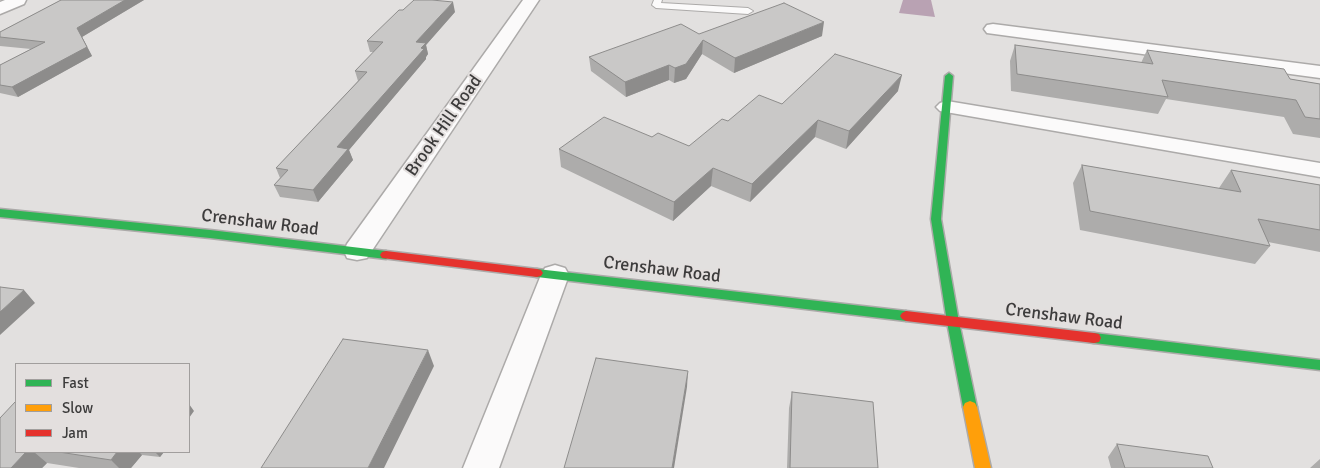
<!DOCTYPE html>
<style>
body{margin:0}
#map{position:relative;width:1320px;height:468px;overflow:hidden;background:#e2e0df;font-family:Signika,sans-serif}
canvas{display:block}
.legend{position:absolute;left:15px;top:363px;width:175px;height:90px;box-sizing:border-box;background:#e3dfde;border:1px solid #a19e9d;margin:0;padding:6px 9px;list-style:none;font-size:15px;color:#3d3c3c}
.legend li{display:flex;align-items:center;gap:10px;height:25px}
.legend b{width:25px;border:1px solid #a19e9d}
</style>
<div id="map">
<canvas width="1320" height="468"></canvas>
<ul class="legend">
<li><b style="height:6px;background:#30b455"></b>Fast</li>
<li><b style="height:6px;background:#ff9f0a"></b>Slow</li>
<li><b style="height:6px;background:#e5322d"></b>Jam</li>
</ul>
</div>
<script>
const c = document.querySelector('canvas').getContext('2d');
c.lineJoin = 'round';
function fillPath(path, color) {
  c.fillStyle = color;
  c.fill(path, 'evenodd');
}
function shape(rows) {
  const path = new Path2D();
  for (const r of rows) {
    path.moveTo(r[0], r[1]);
    for (let i = 2; i < r.length; i += 2) path.lineTo(r[i], r[i + 1]);
  }
  return path;
}
function strokePath(path, color, width, dash) {
  c.strokeStyle = color;
  c.lineWidth = width;
  c.lineCap = dash ? 'butt' : 'round';
  c.setLineDash(dash || []);
  c.stroke(path);
}
function label(font, color, halo, rows, align = 'center') {
  c.font = font + ' Signika,sans-serif';
  c.lineWidth = 4;
  c.setLineDash([]);
  c.textBaseline = 'middle';
  c.strokeStyle = halo;
  c.fillStyle = color;
  for (const [text, x, y, turn = 0] of rows) {
    c.save();
    c.translate(x, y);
    c.rotate((+turn || 0) * Math.PI / 180);
    c.textAlign = isNaN(turn) ? turn : align;
    if (halo) c.strokeText(text, 0, 0);
    c.fillText(text, 0, 0);
    c.restore();
  }
}
const water = shape([
 [903,0,931,0,935,17,899,13]
]);
const lane = shape([
 [654,0,662,0,661,3,748,8,753,11,748,14,656,8,652,5,654,0]
]);
const street = shape([
 [5,0,26,0,24,4,0,14,0,2,5,0],
 [523,0,539,0,367,258,357,260,347,258,344,251,347,244,523,0],
 [993,24,1320,66,1320,78,987,33,984,29,987,25,993,24],
 [947,101,1320,163,1320,177,940,111,936,107,940,103,947,101],
 [555,265,565,268,569,275,499,468,463,468,541,275,545,268,555,265]
]);
const fast = shape([
 [949,73,953,76,941,219,959,322,977,407,975,411,970,413,965,411,963,407,947,322,931,219,945,76,949,73],
 [0,209,210,230,386,251,392,255,386,259,210,238,0,217,0,209],
 [537,269,906,311,910,313,912,316,910,319,906,321,537,277,533,276,531,273,533,270,537,269],
 [1094,333,1320,360,1320,370,1094,343,1089,342,1087,338,1089,334,1094,333]
]);
const slow = shape([
 [970,401,975,403,977,407,991,468,975,468,963,407,965,403,970,401]
]);
const jam = shape([
 [386,251,537,269,541,270,543,273,541,276,537,277,382,258,380,255,382,252,386,251],
 [906,311,1094,333,1099,334,1101,338,1099,342,1094,343,906,321,902,319,900,316,902,313,906,311]
]);
const wall = shape([
 [61,0,144,0,82,37,92,56,18,97,0,93,0,65,31,49,0,46,0,32],
 [455,12,426,45,428,54,426,57,426,59,349,150,353,160,318,202,280,197,274,185,280,178,276,168,358,81,355,71,374,52,370,52,367,41],
 [699,34,822,36,734,73,702,54,686,79,674,83,669,80,626,97,591,71,589,57],
 [1015,45,1141,63,1147,50,1290,79,1320,84,1320,138,1293,134,1284,117,1166,99,1158,114,1011,91,1010,61],
 [898,91,846,149,815,137,750,202,711,186,673,221,561,167,559,149,652,137,689,146,728,121,782,104],
 [1082,165,1220,189,1219,188,1231,170,1320,185,1320,252,1268,242,1270,246,1255,264,1080,230,1073,183],
 [792,392,878,468,787,468,789,408],
 [1117,444,1213,468,1111,468,1108,457],
 [16,452,164,452,160,457,142,455,131,468,79,468,47,463,42,468,0,468],
 [1320,459,1320,468,1310,468]
]);
const shadedWall = shape([
 [125,0,144,0,82,37,92,56,18,97,12,87,77,28],
 [453,2,455,12,426,45,428,54,426,57,426,59,349,150,353,160,318,202,313,190,337,147,416,42],
 [824,22,822,36,734,73,735,58],
 [703,40,702,54,686,79,674,83,675,68],
 [669,65,669,80,626,97,625,82],
 [902,75,898,91,846,149,849,131],
 [818,120,815,137,750,202,752,184],
 [713,168,711,186,673,221,674,202],
 [24,290,35,303,0,335,0,312],
 [428,350,434,366,384,468,368,468],
 [688,371,687,387,674,468,672,468],
 [189,404,194,411,189,418],
 [26,452,34,452,47,463,42,468,11,468],
 [117,452,139,452,142,455,131,468,119,468,111,460],
 [155,452,164,452,160,457]
]);
const building = shape([
 [61,0,125,0,77,28,87,47,12,87,0,85,0,65,45,42,0,37,0,32,61,0],
 [414,0,432,0,453,2,416,42,426,43,421,48,424,49,337,147,348,149,313,190,274,185,288,170,276,168,367,72,355,71,383,42,367,41,399,10,403,10,414,0],
 [784,3,824,22,735,58,703,40,686,64,675,68,669,65,625,82,589,57,681,24,699,34,784,3],
 [1015,45,1153,64,1147,50,1284,69,1290,79,1320,84,1320,119,1305,117,1296,100,1162,80,1168,97,1017,74,1015,45],
 [835,54,902,75,849,131,818,120,752,184,713,168,674,202,559,149,604,117,652,137,658,133,689,146,722,119,728,121,759,95,782,104,835,54],
 [1082,165,1241,192,1231,170,1320,185,1320,230,1258,219,1270,246,1090,211,1082,165],
 [0,287,24,290,0,312,0,287],
 [343,339,428,350,368,468,261,468,343,339],
 [596,358,688,371,672,468,564,468,596,358],
 [792,392,873,402,878,468,790,468,792,392],
 [16,401,16,452,26,452,11,468,0,468,0,418,16,401],
 [1117,444,1208,456,1213,468,1125,468,1117,444],
 [59,452,117,452,111,460,59,452]
]);
const streetNames = [
 ["Brook Hill Road",444,126,-55],
 ["Crenshaw Road",260,223,7],
 ["Crenshaw Road",662,270,7],
 ["Crenshaw Road",1064,317,7]
];
fillPath(water, '#b9a2b3');
strokePath(lane, '#acaaa9', 2);
strokePath(street, '#acaaa9', 3);
strokePath(fast, '#acaaa9', 3);
strokePath(slow, '#acaaa9', 3);
strokePath(jam, '#acaaa9', 3);
fillPath(lane, '#fbfafa');
fillPath(street, '#fbfafa');
fillPath(fast, '#30b455');
fillPath(slow, '#ff9f0a');
fillPath(jam, '#e5322d');
fillPath(wall, '#adacab');
fillPath(shadedWall, '#8d8c8b');
fillPath(building, '#c9c8c7');
strokePath(building, '#8d8c8b', 1);
label('18px', '#3d3c3c', '#e3dfde', streetNames);
</script>
